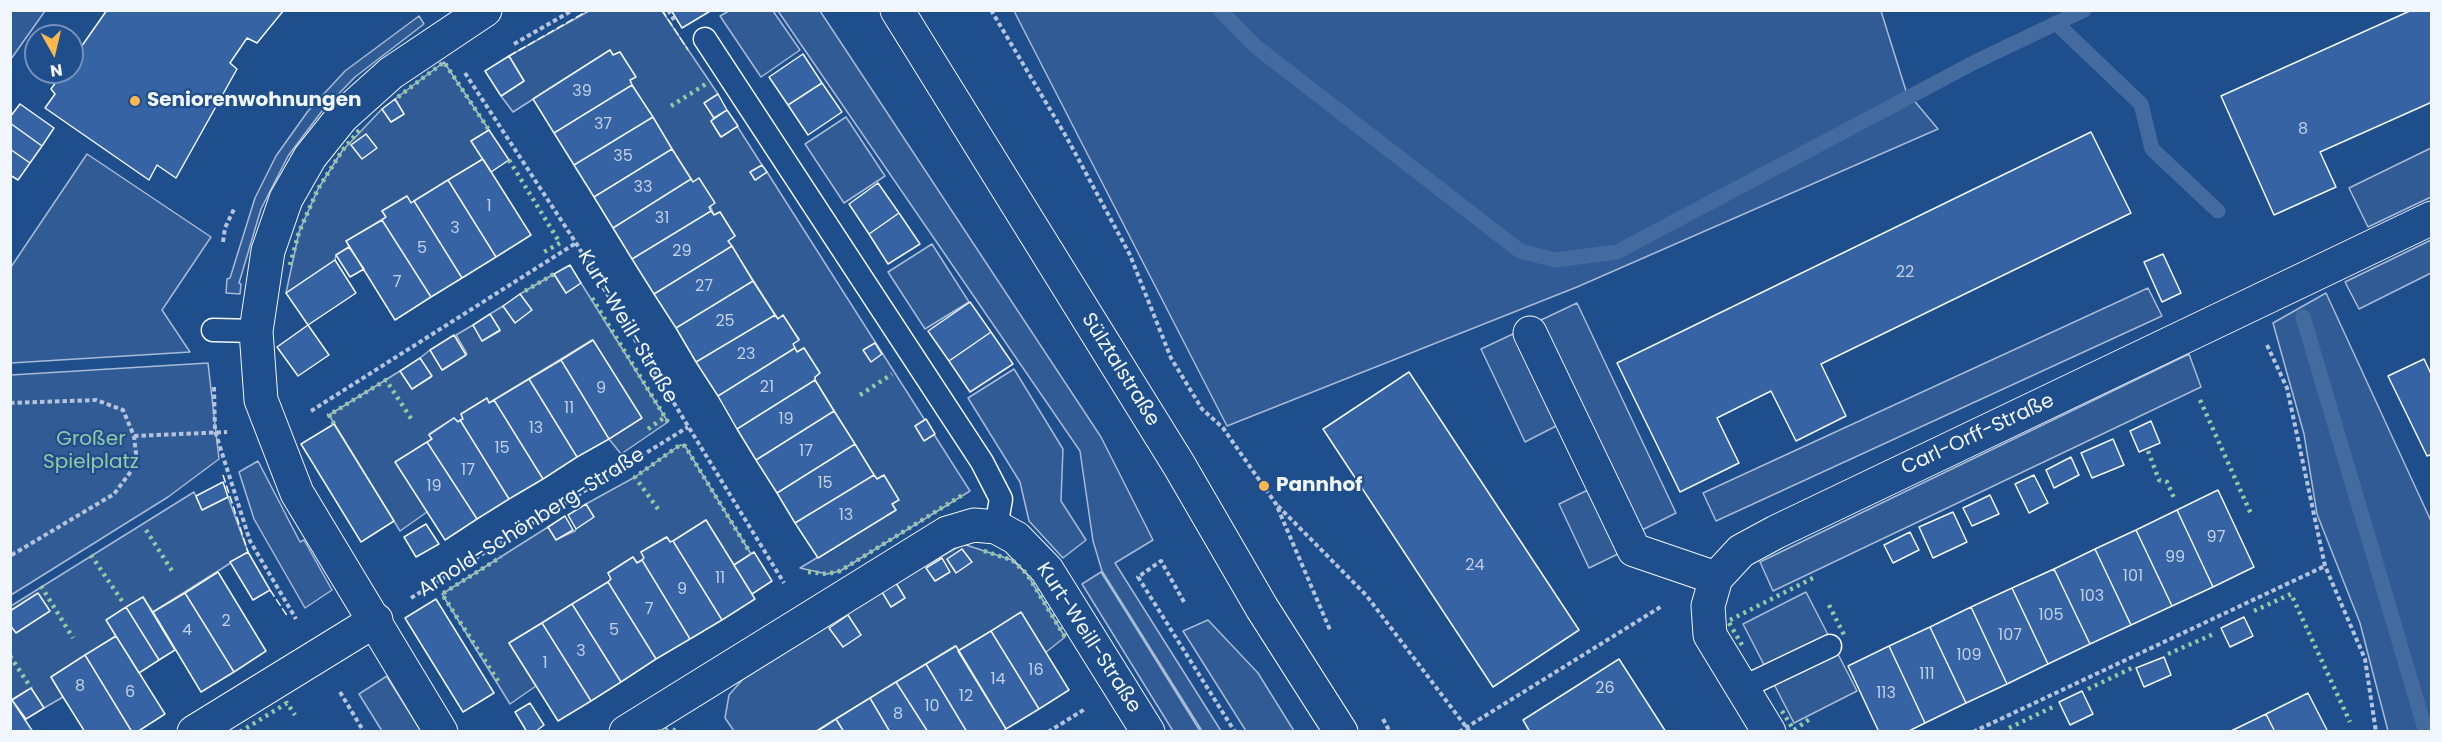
<!DOCTYPE html>
<meta charset="utf-8">
<style>
body{margin:0}
#map{position:relative;width:2442px;height:742px;overflow:hidden;background:#1f4e8c;font-family:Poppins,sans-serif}
canvas{display:block}
.frame{position:absolute;inset:0;border:12px solid #f2f6ff;pointer-events:none}
.north{position:absolute;left:24px;top:24px;width:60px;height:60px;box-sizing:border-box;background:#1f4e8c;border:2px solid #7391ba;border-radius:50%;rotate:172deg;font-size:16px;font-weight:700;line-height:24px;text-align:center;color:#f2f6ff}
.north::after{content:'';display:block;margin:auto;width:21px;height:27px;background:#ffb74d;clip-path:polygon(50% 0,100% 100%,50% 72%,0 100%)}
</style>
<div id="map">
<canvas width="2442" height="742"></canvas>
<div class="frame"></div>
<div class="north">N</div>
</div>
<script>
const c = document.querySelector('canvas').getContext('2d');
c.lineJoin = 'round';
function fillPath(path, color) {
  c.fillStyle = color;
  c.fill(path, 'evenodd');
}
function shape(rows) {
  const path = new Path2D();
  for (const r of rows) {
    path.moveTo(r[0], r[1]);
    for (let i = 2; i < r.length; i += 2) path.lineTo(r[i], r[i + 1]);
  }
  return path;
}
function strokePath(path, color, width, dash) {
  c.strokeStyle = color;
  c.lineWidth = width;
  c.lineCap = dash ? 'butt' : 'round';
  c.setLineDash(dash || []);
  c.stroke(path);
}
function label(font, color, halo, rows, align = 'center') {
  c.font = font + ' Poppins,sans-serif';
  c.lineWidth = 4.5;
  c.setLineDash([]);
  c.textBaseline = 'middle';
  c.strokeStyle = halo;
  c.fillStyle = color;
  for (const [text, x, y, turn = 0] of rows) {
    c.save();
    c.translate(x, y);
    c.rotate((+turn || 0) * Math.PI / 180);
    c.textAlign = isNaN(turn) ? turn : align;
    if (halo) c.strokeText(text, 0, 0);
    c.fillText(text, 0, 0);
    c.restore();
  }
}
const built = shape([
 [11,10,45,11,11,59,10,11,11,10],
 [589,11,662,11,718,94,705,103,714,118,711,121,720,136,737,126,762,165,751,173,756,180,767,172,970,491,840,571,827,574,800,568,896,510,892,504,898,500,883,476,877,479,874,475,815,380,815,377,820,373,804,348,797,352,793,344,799,339,783,316,778,319,728,241,735,236,720,212,714,215,699,178,693,182,672,149,632,85,630,80,635,77,620,52,613,55,610,50,513,112,501,96,524,81,509,56,589,11],
 [729,11,773,11,800,50,761,77,720,16,729,11],
 [778,11,820,11,1101,437,1153,540,1115,563,1221,731,1202,731,1102,571,1093,541,1080,451,778,11],
 [1014,11,1881,11,1906,91,1938,129,1577,287,1227,426,1014,11],
 [419,16,424,24,355,77,322,111,288,156,261,209,239,283,241,284,240,294,226,293,227,279,230,278,255,198,276,156,308,111,345,71,419,16],
 [444,62,489,130,471,141,483,159,411,203,407,196,382,211,386,217,347,241,349,247,336,255,335,260,286,293,299,232,318,189,342,151,382,109,391,122,404,114,395,99,444,62],
 [846,117,885,176,844,203,805,144,846,117],
 [2431,148,2431,197,2368,227,2349,188,2431,148],
 [87,154,211,237,162,310,190,352,11,363,11,267,87,154],
 [2431,240,2431,273,2359,309,2345,282,2431,240],
 [932,244,969,302,925,329,888,272,932,244],
 [554,274,566,293,581,283,668,422,621,454,609,439,592,340,489,403,486,399,461,414,463,419,458,422,454,418,429,434,432,439,427,512,400,531,329,415,400,371,412,389,431,377,420,358,430,350,443,370,467,354,456,335,473,325,482,341,500,331,490,314,503,306,515,322,531,310,520,294,554,274],
 [2148,288,2162,316,1716,521,1703,493,2148,288],
 [2326,293,2431,521,2431,731,2388,731,2360,623,2317,514,2304,434,2273,323,2326,293],
 [1577,303,1676,513,1640,531,1541,320,1577,303],
 [1515,333,1558,425,1525,442,1481,349,1515,333],
 [2189,354,2201,387,1773,591,1760,562,2189,354],
 [208,363,219,459,168,497,11,595,11,375,208,363],
 [1014,369,1063,449,1061,501,1086,540,1063,558,1029,521,1020,482,968,398,1014,369],
 [680,445,685,446,751,554,734,565,706,520,673,541,670,542,666,537,641,552,644,558,642,560,637,563,633,557,608,573,611,579,608,582,509,643,536,686,510,704,442,594,548,527,557,539,575,531,586,504,635,477,680,445],
 [258,461,300,542,304,540,332,590,305,608,254,519,239,472,258,461],
 [1590,489,1620,553,1589,568,1559,504,1590,489],
 [194,492,202,510,228,497,248,552,153,612,143,597,107,621,116,636,51,677,63,697,44,708,31,688,11,700,11,606,194,492],
 [963,544,1012,560,1027,574,1065,637,1045,653,991,631,958,651,955,646,816,731,734,731,725,718,729,695,743,679,882,592,905,598,896,583,963,544],
 [1101,572,1123,607,1200,731,1173,731,1082,584,1101,572],
 [1806,592,1857,691,1794,723,1743,624,1806,592],
 [1208,620,1258,673,1294,731,1246,731,1183,631,1208,620],
 [387,676,387,677,421,731,382,731,359,694,387,676]
]);
const stream = shape([
 [1220,10,1255,46,1520,251,1555,260,1617,252,1975,62,2084,10],
 [2056,23,2141,104,2152,149,2218,211],
 [2303,317,2426,732]
]);
const building = shape([
 [107,10,284,10,257,43,247,38,230,63,237,69,176,178,157,165,149,180,45,108,55,94,51,89,63,72,72,72,72,60,107,10],
 [671,10,712,10,682,28,671,10],
 [2412,10,2432,10,2432,102,2320,152,2336,187,2274,215,2221,96,2412,10],
 [610,50,613,55,620,52,636,77,630,80,632,85,554,133,533,99,610,50],
 [803,54,822,83,788,105,769,77,803,54],
 [509,56,524,81,501,96,485,71,509,56],
 [822,83,842,112,808,135,788,105,822,83],
 [632,85,653,117,574,165,554,133,632,85],
 [718,94,727,110,714,118,704,103,718,94],
 [395,99,404,114,391,122,382,109,395,99],
 [20,104,54,128,42,146,10,123,10,117,20,104],
 [727,110,738,126,721,137,711,121,727,110],
 [653,117,672,149,594,197,574,165,653,117],
 [10,123,42,146,30,163,10,149,10,123],
 [489,130,509,160,491,172,471,141,489,130],
 [2091,132,2131,213,1821,364,1846,416,1796,441,1771,391,1717,418,1739,463,1680,492,1617,363,2091,132],
 [366,134,377,148,362,159,351,145,366,134],
 [10,149,30,163,18,180,10,175,10,149],
 [672,149,691,179,613,228,594,197,672,149],
 [483,159,531,235,496,257,448,180,483,159],
 [762,165,767,172,755,180,750,172,762,165],
 [699,178,715,203,709,207,711,211,632,259,613,228,691,179,693,182,699,178],
 [448,180,496,257,462,278,414,201,448,180],
 [878,183,899,213,869,234,849,204,878,183],
 [407,196,411,203,414,201,462,278,431,297,382,220,386,217,382,211,407,196],
 [711,211,714,215,720,212,735,236,728,241,732,246,654,294,632,259,711,211],
 [899,213,920,244,888,264,869,234,899,213],
 [382,220,431,297,395,320,346,241,382,220],
 [732,246,753,281,676,328,654,294,732,246],
 [349,247,364,269,350,277,336,255,349,247],
 [2163,254,2181,293,2162,302,2144,262,2163,254],
 [335,260,356,293,308,325,286,293,335,260],
 [570,265,581,283,566,293,554,274,570,265],
 [753,281,775,315,696,362,676,328,753,281],
 [520,294,532,310,515,323,503,306,520,294],
 [970,302,991,332,949,361,928,331,970,302],
 [490,314,500,330,482,341,473,325,490,314],
 [775,315,778,319,783,315,799,340,793,344,795,348,718,396,696,362,775,315],
 [308,325,329,355,298,376,277,347,308,325],
 [991,332,1013,364,970,392,949,361,991,332],
 [454,335,466,355,442,370,430,350,454,335],
 [593,340,642,418,609,439,561,360,593,340],
 [875,343,882,354,871,362,863,350,875,343],
 [795,348,797,352,804,348,820,373,815,377,815,380,737,429,718,396,795,348],
 [420,358,432,376,412,389,400,371,420,358],
 [2424,359,2432,376,2432,454,2427,456,2388,376,2424,359],
 [561,360,609,439,577,457,529,379,561,360],
 [1409,372,1579,630,1493,687,1323,429,1409,372],
 [529,379,577,457,543,479,494,400,529,379],
 [815,380,834,411,756,460,737,429,815,380],
 [487,398,489,403,494,400,543,479,509,499,460,420,463,419,461,414,487,398],
 [834,411,855,444,777,493,756,460,834,411],
 [454,418,458,422,460,420,509,499,477,519,427,442,432,439,429,435,454,418],
 [926,419,935,434,924,441,915,426,926,419],
 [2151,421,2160,443,2139,452,2130,431,2151,421],
 [334,424,394,521,361,542,301,444,334,424],
 [2113,439,2124,465,2092,478,2081,453,2113,439],
 [427,442,477,519,445,540,395,462,427,442],
 [855,444,874,475,795,523,777,493,855,444],
 [2071,457,2079,475,2054,488,2046,470,2071,457],
 [874,475,877,479,884,475,899,500,892,504,896,510,818,558,795,523,874,475],
 [2034,475,2048,503,2029,513,2015,484,2034,475],
 [223,482,228,497,202,510,196,496,223,482],
 [2218,490,2254,567,2213,587,2177,510,2218,490],
 [1990,495,1999,514,1972,526,1963,508,1990,495],
 [586,504,594,517,576,529,568,515,586,504],
 [2177,510,2213,587,2172,606,2136,530,2177,510],
 [1953,512,1967,542,1933,558,1919,527,1953,512],
 [565,516,573,530,556,540,548,527,565,516],
 [706,520,755,599,722,620,673,541,706,520],
 [426,524,439,544,416,557,404,537,426,524],
 [2136,530,2172,606,2131,625,2095,549,2136,530],
 [1910,532,1919,550,1893,563,1884,545,1910,532],
 [667,537,670,542,673,541,722,620,690,639,642,560,644,558,641,552,667,537],
 [962,549,972,562,956,573,947,559,962,549],
 [2095,549,2131,625,2090,644,2054,569,2095,549],
 [248,552,270,590,253,600,230,562,248,552],
 [754,552,772,581,752,594,734,565,754,552],
 [633,557,637,563,642,560,690,639,656,659,608,582,611,579,608,573,633,557],
 [942,558,950,572,935,581,926,568,942,558],
 [2054,569,2090,644,2048,664,2012,588,2054,569],
 [218,572,266,651,234,672,185,593,218,572],
 [608,582,656,659,621,682,572,604,608,582],
 [896,583,905,598,891,607,882,592,896,583],
 [2012,588,2048,664,2007,684,1971,607,2012,588],
 [38,593,50,611,16,633,10,625,10,611,38,593],
 [185,593,234,672,201,692,153,612,185,593],
 [143,597,175,650,159,660,126,607,143,597],
 [436,599,494,693,463,712,405,618,436,599],
 [572,604,621,682,591,701,542,623,572,604],
 [126,607,159,660,139,673,106,620,126,607],
 [1971,607,2007,684,1966,703,1930,627,1971,607],
 [1021,612,1069,690,1039,709,991,631,1021,612],
 [848,615,861,635,843,647,829,628,848,615],
 [2244,617,2253,636,2230,647,2221,628,2244,617],
 [542,623,591,701,558,721,509,643,542,623],
 [1930,627,1966,703,1925,723,1889,646,1930,627],
 [991,631,1039,709,1006,729,958,651,991,631],
 [116,636,165,714,137,732,132,732,85,655,116,636],
 [956,646,1006,729,1002,732,967,732,926,664,956,646],
 [1889,646,1925,723,1907,732,1879,732,1848,666,1889,646],
 [85,655,132,732,85,732,63,697,51,677,85,655],
 [2164,657,2171,675,2144,687,2136,668,2164,657],
 [1619,659,1666,732,1530,732,1523,720,1619,659],
 [926,664,967,732,928,732,896,682,926,664],
 [896,682,928,732,890,732,870,698,896,682],
 [31,688,44,708,26,719,12,700,31,688],
 [2082,691,2093,714,2070,725,2059,702,2082,691],
 [2308,693,2328,732,2275,732,2266,714,2308,693],
 [870,698,890,732,844,732,836,719,870,698],
 [10,700,12,700,33,732,10,732,10,700],
 [530,703,544,725,535,732,527,732,515,712,530,703],
 [2266,714,2275,732,2229,732,2266,714],
 [836,719,844,732,816,732,836,719]
]);
const path = shape([
 [668,10,674,20],
 [991,10,1067,138,1130,255,1171,358,1202,409,1223,428,1276,504,1330,630],
 [514,44,573,10],
 [465,73,576,243,784,583],
 [223,242,225,228,235,207],
 [2267,345,2287,388,2325,566,2365,659,2376,732],
 [214,387,215,431,250,541,296,619],
 [10,403,96,400,123,410,134,436,136,454,132,470,114,494,10,556],
 [311,411,576,243],
 [134,436,227,432],
 [1278,506,1366,595,1470,732],
 [411,598,688,427],
 [1184,602,1161,561,1138,577,1235,732],
 [340,692,364,732],
 [1383,719,1390,732],
 [1048,732,1085,709],
 [1459,732,1662,606],
 [1973,732,2325,566]
]);
const service = shape([
 [705,39,982,462,1001,499,996,527],
 [213,330,256,331],
 [1742,688,1830,646]
]);
const minor = shape([
 [1530,333,1634,550,1716,578],
 [194,732,376,620],
 [441,732,297,493,261,400,256,331,268,251,286,199,310,157,342,117,391,73,485,10],
 [626,732,947,533,974,525,996,527,1016,538,1047,570,1148,732],
 [1769,732,1710,635,1708,606,1716,578,1741,551,1776,532,2432,218]
]);
const secondary = shape([
 [897,10,1179,465,1262,608,1341,732]
]);
const hedge = shape([
 [398,97,444,62,489,130],
 [671,106,709,82],
 [509,160,560,243,544,252],
 [290,265,299,232,318,189,342,151,361,128],
 [525,291,554,274],
 [592,298,668,422],
 [860,395,892,374],
 [2200,400,2251,514],
 [334,424,329,415,386,380,412,420],
 [648,429,665,417],
 [2148,451,2159,480,2167,482,2175,500],
 [658,509,635,477,680,445,685,446,751,554],
 [146,530,174,574],
 [984,551,1012,560,1027,574,1065,637],
 [91,555,122,601],
 [808,572,827,574,840,571,964,494],
 [41,586,73,638],
 [1829,605,1844,635],
 [2254,611,2291,594,2350,722],
 [1742,645,1728,621,1813,578],
 [2168,654,2216,633],
 [10,656,31,688],
 [498,681,442,594,501,557],
 [2088,689,2132,668],
 [1782,711,1794,730,1811,718],
 [2009,728,2055,706],
 [240,732,287,703,295,715],
 [658,732,670,729,680,732]
]);
const fence = shape([
 [662,10,688,50],
 [509,56,589,10],
 [223,475,248,552],
 [270,590,288,617]
]);
const markers = [
 [135,101,6,"#ffb74d"],
 [1264,486,6,"#ffb74d"]
];
const numberNames = [
 ["39",582,92],
 ["37",603,125],
 ["8",2303,130],
 ["35",623,157],
 ["33",643,188],
 ["1",489,207],
 ["31",662,219],
 ["3",455,229],
 ["5",422,249],
 ["29",682,252],
 ["22",1905,273],
 ["7",397,283],
 ["27",704,287],
 ["25",725,322],
 ["23",746,355],
 ["21",767,388],
 ["9",601,389],
 ["11",569,409],
 ["19",786,420],
 ["13",536,429],
 ["15",502,449],
 ["17",806,452],
 ["17",468,471],
 ["15",825,484],
 ["19",434,487],
 ["13",846,516],
 ["97",2216,538],
 ["99",2175,558],
 ["24",1475,566],
 ["101",2133,577],
 ["11",720,579],
 ["9",682,590],
 ["103",2092,597],
 ["7",649,610],
 ["105",2051,616],
 ["2",226,622],
 ["4",187,631],
 ["5",614,631],
 ["107",2010,636],
 ["3",581,652],
 ["109",1969,656],
 ["1",545,664],
 ["16",1036,671],
 ["111",1927,675],
 ["14",998,680],
 ["8",80,687],
 ["26",1605,689],
 ["6",130,693],
 ["113",1886,694],
 ["12",966,697],
 ["10",932,707],
 ["8",898,715]
];
const poiNames = [
 ["Seniorenwohnungen",147,101],
 ["Pannhof",1276,486]
];
const streetNames = [
 ["Kurt-Weill-Straße",627,327,59],
 ["Sülztalstraße",1120,370,58],
 ["Carl-Orff-Straße",1978,435,-25],
 ["Arnold-Schönberg-Straße",532,523,-32],
 ["Kurt-Weill-Straße",1088,638,57]
];
const parkNames = [
 ["Großer",91,440],
 ["Spielplatz",91,463]
];
fillPath(built, '#305b95');
strokePath(built, '#a8bbd7', 1.5);
strokePath(stream, '#446ba0', 15);
fillPath(building, '#3563a3');
strokePath(building, '#f2f6ff', 1.5);
strokePath(service, '#f2f6ff', 25);
strokePath(minor, '#f2f6ff', 35);
strokePath(secondary, '#f2f6ff', 35);
strokePath(path, '#b3c4dc', 4, [4.5, 3]);
strokePath(service, '#1f4e8c', 22);
strokePath(minor, '#1f4e8c', 33);
strokePath(secondary, '#1f4e8c', 33);
strokePath(hedge, '#97c8a6', 4.5, [3, 4.5]);
strokePath(fence, '#f2f6ff', 1.5, [8, 3]);
for (const [x, y, r, color] of markers) {
  const dot = new Path2D();
  dot.arc(x, y, r, 0, 2 * Math.PI);
  c.fillStyle = color;
  c.fill(dot);
  strokePath(dot, '#1f4e8c', 2);
}
label('16px', '#c3d1e8', null, numberNames);
label('bold 20px', '#f2f6ff', '#1f4e8c', poiNames, 'left');
label('20px', '#f2f6ff', '#1f4e8c', streetNames);
label('20px', '#97c8a6', '#1f4e8c', parkNames);
</script>
